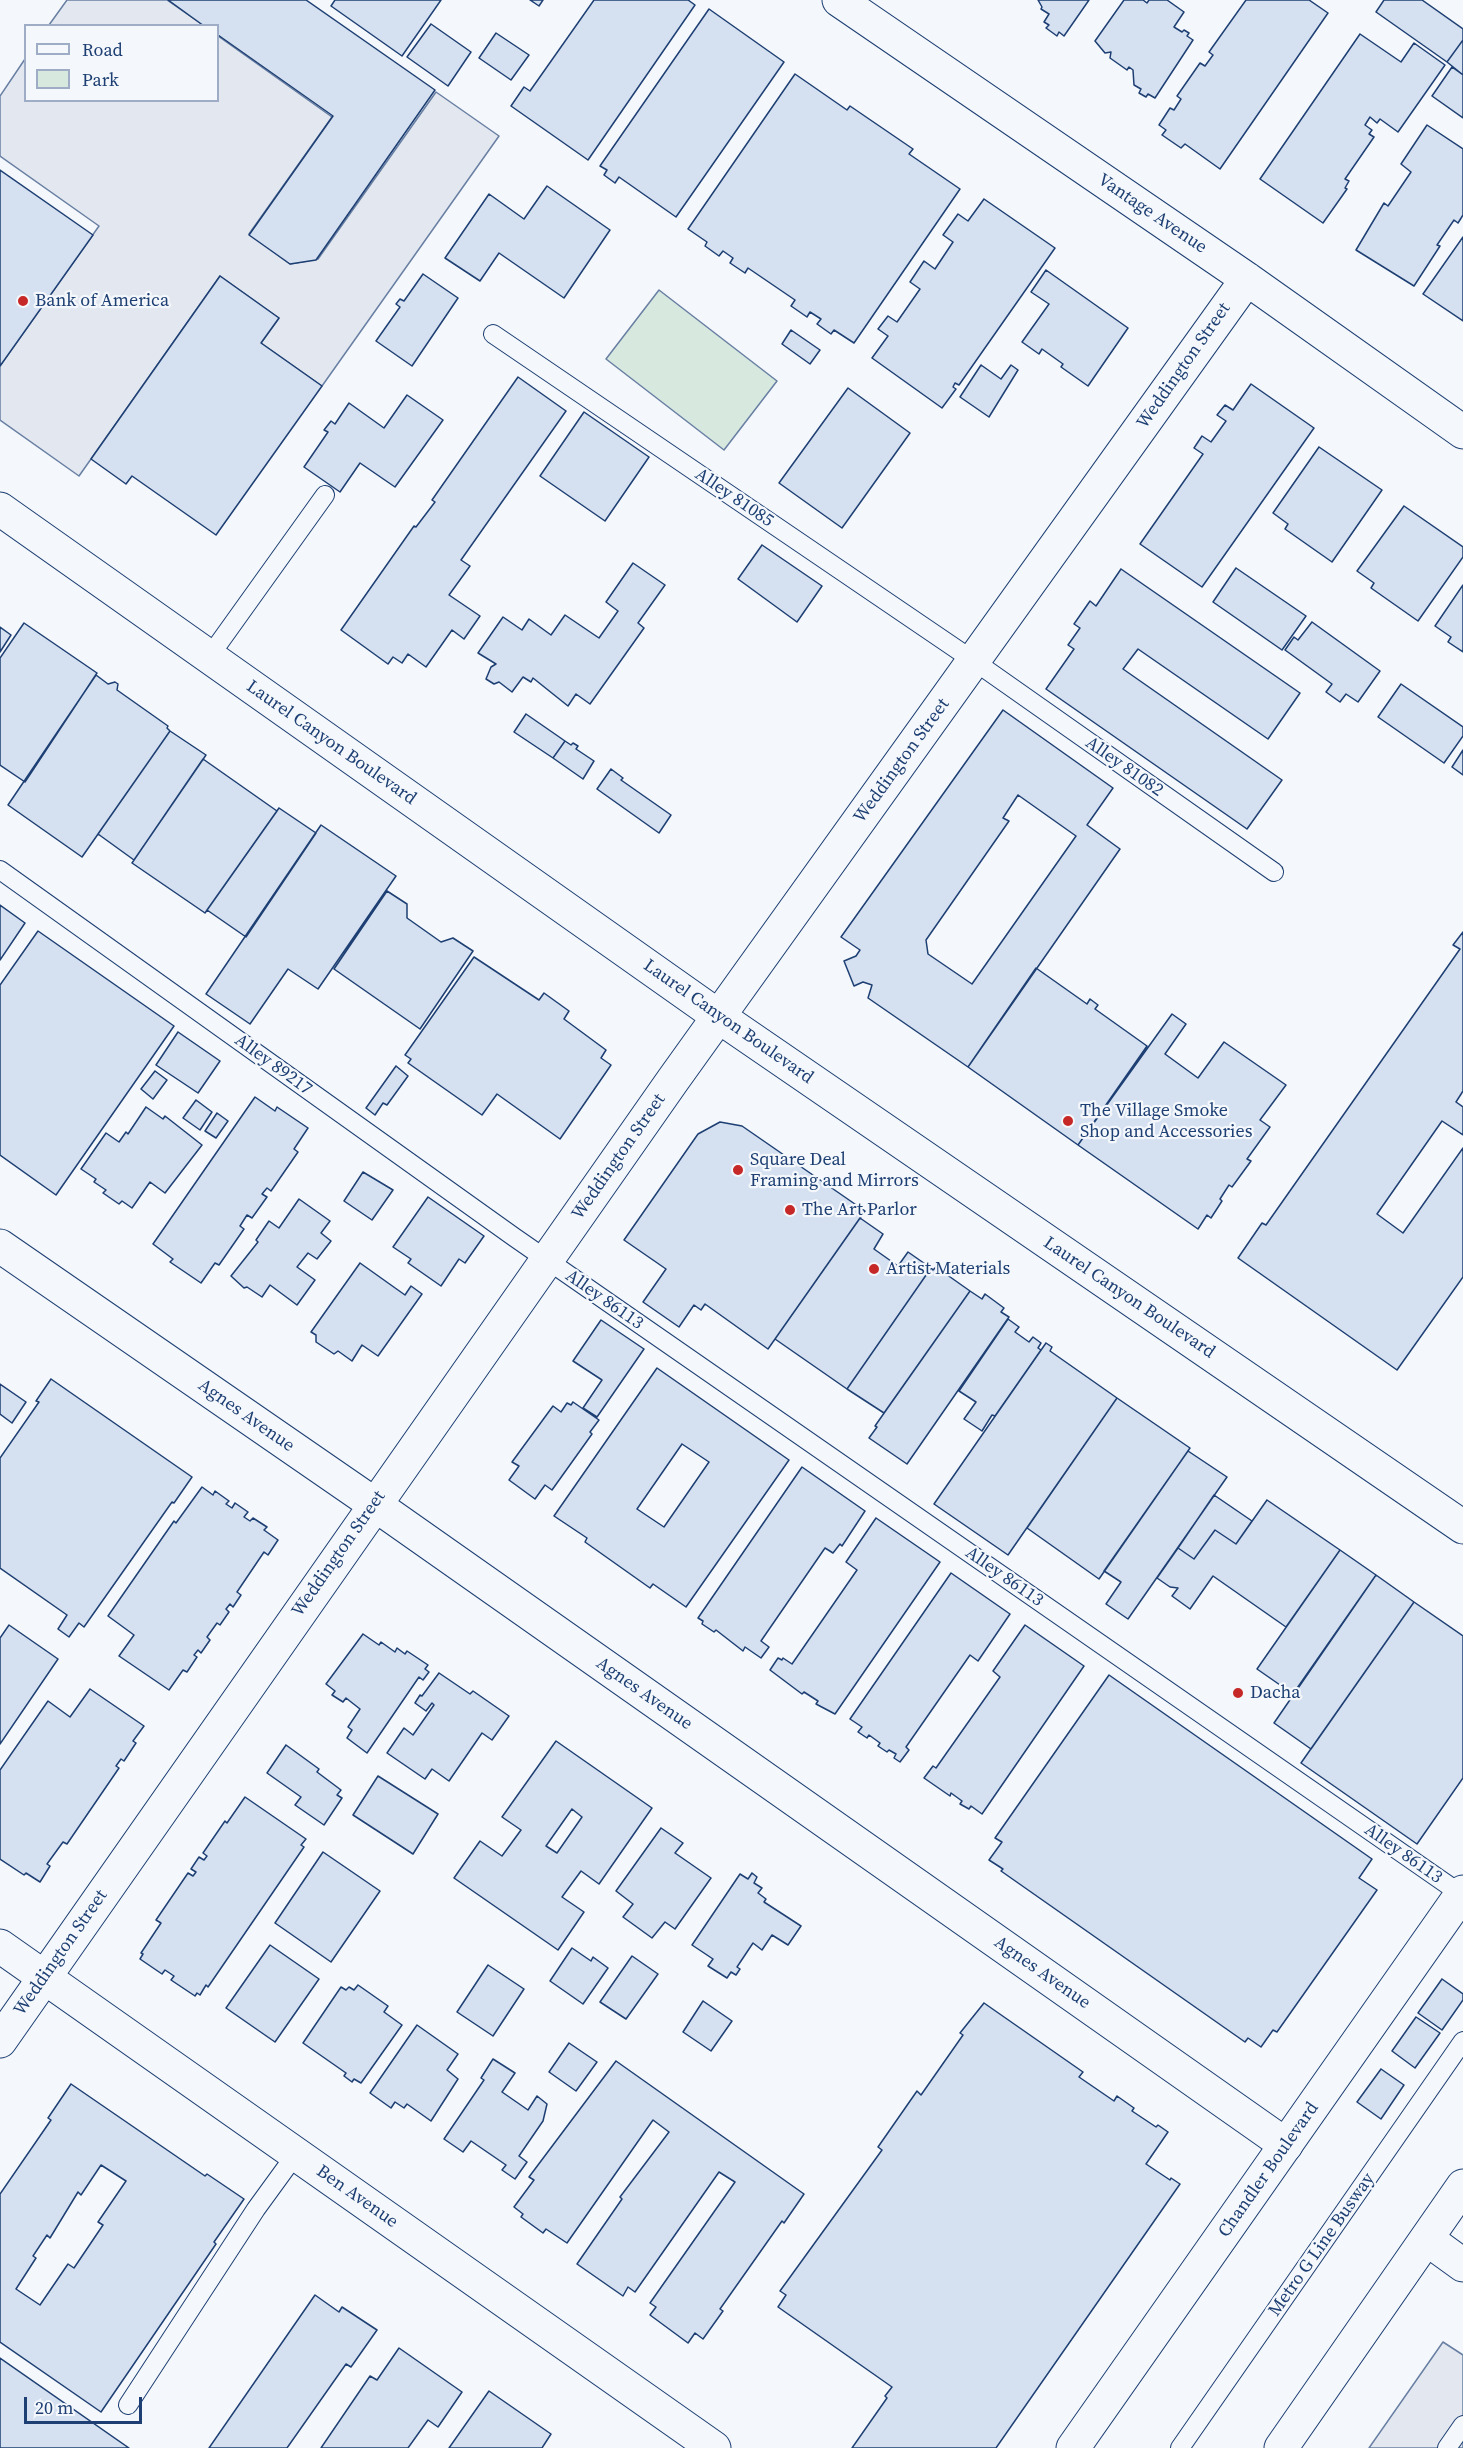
<!DOCTYPE html>
<style>
body{margin:0}
#map{position:relative;width:1463px;height:2448px;overflow:hidden;background:#f4f7fb;font-family:"Source Serif 4",serif}
canvas{display:block}
.legend{position:absolute;left:24px;top:24px;width:195px;height:78px;box-sizing:border-box;background:#f4f7fb;border:2px solid #9eadc5;margin:0;padding:8px 10px;list-style:none;font-size:18px;color:#1d3f73}
.legend li{display:flex;align-items:center;gap:12px;height:30px}
.legend b{width:30px;border:2px solid #9eadc5}
.scale{position:absolute;left:24px;top:2397px;width:118px;height:27px;box-sizing:border-box;border:3px solid #1d3f73;border-top:0;padding-left:8px;font-size:18px;line-height:21px;white-space:nowrap;color:#1d3f73;-webkit-text-stroke:4px #f4f7fb;paint-order:stroke}
</style>
<div id="map">
<canvas width="1463" height="2448"></canvas>
<ul class="legend">
<li><b style="height:8px;background:#f4f7fb"></b>Road</li>
<li><b style="height:16px;background:#d7e8df"></b>Park</li>
</ul>
<div class="scale">20 m</div>
</div>
<script>
const c = document.querySelector('canvas').getContext('2d');
c.lineJoin = 'round';
function fillPath(path, color) {
  c.fillStyle = color;
  c.fill(path, 'evenodd');
}
function shape(rows) {
  const path = new Path2D();
  for (const r of rows) {
    path.moveTo(r[0], r[1]);
    for (let i = 2; i < r.length; i += 2) path.lineTo(r[i], r[i + 1]);
  }
  return path;
}
function strokePath(path, color, width, dash) {
  c.strokeStyle = color;
  c.lineWidth = width;
  c.lineCap = dash ? 'butt' : 'round';
  c.setLineDash(dash || []);
  c.stroke(path);
}
function label(font, color, halo, rows, align = 'center') {
  c.font = font + ' "Source Serif 4",serif';
  c.lineWidth = 4.5;
  c.setLineDash([]);
  c.textBaseline = 'middle';
  c.strokeStyle = halo;
  c.fillStyle = color;
  for (const [text, x, y, turn = 0] of rows) {
    c.save();
    c.translate(x, y);
    c.rotate((+turn || 0) * Math.PI / 180);
    c.textAlign = isNaN(turn) ? turn : align;
    if (halo) c.strokeText(text, 0, 0);
    c.fillText(text, 0, 0);
    c.restore();
  }
}
const green = shape([
 [659,290,777,381,724,450,606,359,659,290]
]);
const parking = shape([
 [67,0,167,0,203,25,49,25,67,0],
 [218,36,332,117,249,234,290,264,318,259,436,92,499,136,322,386,261,343,279,318,220,276,79,476,0,420,0,366,99,226,0,156,0,96,25,59,26,100,218,100,218,36],
 [1443,2342,1463,2355,1463,2448,1369,2448,1443,2342]
]);
const building = shape([
 [168,0,306,0,435,90,316,260,290,264,249,235,333,116,218,35,218,26,204,26,168,0],
 [335,0,441,0,402,56,331,6,335,0],
 [530,0,543,0,539,6,530,0],
 [594,0,688,0,695,5,588,160,511,106,524,87,530,91,594,0],
 [1038,0,1089,0,1064,36,1059,32,1057,36,1046,28,1049,25,1044,22,1049,14,1041,9,1042,7,1038,0],
 [1124,0,1143,0,1147,3,1149,0,1167,0,1184,12,1174,27,1182,32,1184,30,1189,33,1187,36,1193,40,1155,98,1148,94,1146,97,1139,93,1141,89,1134,85,1133,70,1129,67,1127,70,1110,58,1111,52,1105,53,1095,41,1124,0],
 [1246,0,1309,0,1328,13,1220,169,1185,144,1181,148,1162,135,1166,130,1159,125,1170,108,1174,110,1181,99,1177,96,1200,63,1205,66,1213,55,1209,52,1246,0],
 [1384,0,1422,0,1463,29,1463,40,1447,62,1376,12,1384,0],
 [709,9,784,62,676,217,619,177,615,183,604,175,607,170,600,166,709,9],
 [431,24,471,52,448,86,407,57,431,24],
 [496,33,529,55,511,80,479,58,496,33],
 [1360,34,1401,62,1414,43,1445,65,1398,132,1380,119,1377,123,1370,117,1365,125,1372,130,1369,134,1374,137,1345,179,1349,181,1345,188,1347,189,1323,223,1260,179,1360,34],
 [1463,40,1463,75,1447,62,1463,40],
 [1452,67,1463,75,1463,118,1432,96,1452,67],
 [795,74,847,110,850,106,913,149,909,154,960,189,854,343,834,330,831,334,817,324,821,319,810,312,807,317,791,306,795,300,748,268,745,273,730,263,733,258,723,251,719,256,705,246,707,242,688,229,795,74],
 [1427,125,1463,149,1463,215,1458,223,1454,220,1437,245,1440,246,1414,286,1356,250,1384,203,1388,206,1411,172,1401,164,1427,125],
 [0,170,93,235,0,366,0,170],
 [547,186,610,230,564,298,499,253,480,281,445,258,489,194,524,219,547,186],
 [984,199,1055,248,959,385,955,383,953,387,956,389,942,408,872,358,888,336,878,329,888,316,897,322,920,289,910,282,924,261,935,269,953,242,943,235,958,214,968,221,984,199],
 [1463,237,1463,321,1423,294,1463,237],
 [1046,270,1128,328,1088,386,1061,367,1063,364,1042,349,1039,354,1022,342,1049,304,1031,292,1046,270],
 [423,274,458,298,412,366,376,341,400,307,396,304,400,299,404,301,423,274],
 [220,276,279,318,261,343,322,386,216,535,132,476,126,484,91,459,220,276],
 [791,330,820,350,810,364,782,344,791,330],
 [981,365,1001,379,1011,365,1018,370,989,417,960,397,981,365],
 [518,377,566,411,461,560,470,566,449,595,480,616,464,639,452,630,426,667,408,654,402,663,393,657,388,664,341,630,414,526,416,527,435,502,432,500,518,377],
 [1251,384,1314,428,1202,587,1140,544,1203,454,1194,448,1202,436,1211,442,1226,421,1217,415,1225,405,1233,410,1251,384],
 [848,388,910,433,842,528,779,483,848,388],
 [407,395,443,420,395,487,360,463,340,492,304,467,328,432,324,430,331,421,335,424,349,403,384,428,407,395],
 [584,412,649,457,605,521,540,476,584,412],
 [1319,447,1382,490,1332,562,1285,529,1288,524,1273,513,1319,447],
 [1404,506,1463,547,1463,557,1418,621,1371,588,1374,583,1357,571,1404,506],
 [762,545,822,586,797,622,738,579,762,545],
 [633,563,665,585,638,623,644,628,590,704,576,694,568,706,533,678,531,682,523,677,512,692,499,682,494,684,486,679,491,667,496,664,478,653,503,617,522,630,529,619,551,635,565,615,599,638,618,611,606,602,633,563],
 [1236,568,1306,616,1282,650,1213,602,1236,568],
 [1121,569,1300,693,1268,739,1138,649,1123,669,1282,780,1247,829,1046,689,1074,649,1068,645,1080,628,1074,624,1090,601,1096,606,1121,569],
 [1463,585,1463,652,1448,642,1451,637,1435,626,1463,585],
 [1312,622,1380,671,1358,702,1346,694,1340,702,1326,692,1332,684,1285,650,1294,637,1298,640,1312,622],
 [24,623,97,673,25,782,0,765,0,658,24,623],
 [0,627,11,635,0,652,0,627],
 [96,675,108,684,115,682,118,684,117,690,168,726,167,728,170,731,82,857,8,805,96,675],
 [1401,684,1463,727,1463,736,1444,763,1378,717,1401,684],
 [1003,710,1113,788,1087,825,1120,849,968,1067,868,998,872,985,863,982,854,986,844,961,856,956,860,950,841,937,1003,710],
 [1018,795,1076,836,972,984,928,954,926,940,1009,821,1003,818,1018,795],
 [526,714,565,741,553,758,514,732,526,714],
 [170,731,206,755,134,860,98,834,170,731],
 [565,741,571,745,573,743,578,746,576,749,594,761,583,779,553,758,565,741],
 [1463,750,1463,775,1452,767,1463,750],
 [203,759,277,811,205,913,132,863,203,759],
 [611,769,623,778,621,780,671,815,659,833,597,789,611,769],
 [279,808,316,833,246,937,207,910,279,808],
 [321,825,396,876,318,989,288,969,250,1024,206,994,321,825],
 [387,891,407,904,407,918,441,942,453,938,473,951,420,1029,334,969,387,891],
 [0,905,25,923,0,960,0,905],
 [38,931,174,1026,56,1195,0,1155,0,985,38,931],
 [1463,932,1463,1091,1456,1102,1463,1107,1463,1135,1442,1121,1377,1214,1403,1233,1463,1148,1463,1277,1397,1370,1238,1258,1262,1223,1266,1225,1460,949,1453,945,1463,932],
 [474,957,539,1000,544,993,569,1011,564,1019,606,1050,601,1058,611,1065,560,1139,497,1094,482,1115,408,1063,411,1059,405,1055,474,957],
 [1036,968,1087,1004,1090,999,1098,1005,1095,1009,1147,1046,1078,1145,968,1067,1036,968],
 [1172,1014,1186,1024,1165,1054,1198,1078,1224,1042,1286,1085,1260,1120,1270,1127,1247,1159,1251,1161,1232,1187,1229,1185,1220,1199,1222,1201,1211,1218,1207,1215,1198,1229,1078,1145,1172,1014],
 [178,1032,220,1061,198,1093,156,1065,178,1032],
 [396,1066,408,1076,387,1105,383,1103,375,1115,366,1108,396,1066],
 [155,1071,167,1080,153,1099,141,1089,155,1071],
 [255,1097,275,1111,277,1107,308,1128,294,1149,298,1152,271,1191,267,1188,262,1194,267,1197,252,1218,247,1215,240,1226,244,1229,219,1265,215,1263,201,1283,170,1262,173,1259,153,1244,255,1097],
 [196,1100,212,1112,200,1130,183,1118,196,1100],
 [146,1107,163,1119,165,1116,202,1145,165,1193,150,1182,132,1208,122,1201,119,1204,103,1193,106,1190,94,1182,96,1179,81,1169,106,1133,119,1142,126,1132,128,1134,146,1107],
 [217,1113,228,1121,216,1138,205,1131,217,1113],
 [720,1122,742,1126,865,1211,768,1349,705,1304,701,1310,694,1305,679,1327,643,1302,666,1269,624,1240,698,1134,720,1122],
 [363,1172,393,1190,372,1220,344,1201,363,1172],
 [428,1197,484,1236,465,1263,459,1259,441,1286,408,1263,411,1259,393,1247,428,1197],
 [299,1199,330,1221,321,1233,331,1241,317,1259,308,1253,297,1267,315,1280,297,1305,270,1285,262,1297,247,1287,244,1288,231,1276,258,1242,256,1240,269,1221,279,1228,299,1199],
 [860,1218,883,1234,874,1249,898,1266,908,1252,931,1268,847,1389,775,1339,860,1218],
 [360,1263,405,1295,411,1286,422,1294,378,1356,362,1345,352,1361,338,1351,334,1354,316,1342,316,1335,311,1332,360,1263],
 [936,1267,970,1291,884,1413,847,1389,931,1268,933,1270,936,1267],
 [970,1291,982,1299,985,1294,1004,1308,1001,1312,1009,1317,907,1464,869,1438,877,1427,875,1426,970,1291],
 [1008,1319,1019,1327,1015,1332,1029,1342,1033,1337,1041,1343,1038,1348,1041,1350,995,1416,992,1415,982,1431,964,1419,976,1402,959,1391,1008,1319],
 [601,1320,644,1349,597,1417,583,1408,602,1380,573,1361,601,1320],
 [1046,1343,1052,1347,1050,1351,1117,1398,1008,1555,934,1504,1046,1343],
 [657,1368,789,1460,686,1607,653,1584,650,1588,585,1542,587,1538,554,1516,657,1368],
 [682,1444,709,1462,664,1527,637,1509,682,1444],
 [51,1379,192,1477,174,1503,172,1502,84,1627,79,1623,69,1637,58,1629,67,1615,0,1568,0,1458,39,1402,36,1401,51,1379],
 [0,1384,26,1402,12,1423,0,1414,0,1384],
 [1117,1398,1190,1448,1099,1579,1027,1528,1117,1398],
 [573,1402,599,1420,590,1432,592,1434,552,1490,545,1485,535,1499,509,1480,519,1466,512,1462,553,1406,561,1412,567,1403,571,1405,573,1402],
 [1188,1451,1227,1477,1128,1619,1106,1604,1121,1582,1104,1571,1188,1451],
 [802,1467,865,1511,842,1546,840,1544,833,1553,825,1548,761,1641,769,1647,761,1658,745,1647,743,1651,716,1630,714,1632,702,1624,703,1621,698,1618,802,1467],
 [202,1487,213,1495,215,1491,229,1501,226,1504,232,1508,235,1503,248,1512,244,1517,250,1521,253,1518,267,1527,264,1530,278,1540,268,1555,264,1552,237,1592,241,1595,233,1607,230,1604,226,1609,229,1612,220,1625,217,1623,207,1637,210,1640,201,1653,198,1650,194,1655,197,1657,187,1672,183,1670,169,1690,119,1656,134,1635,108,1616,174,1521,176,1523,202,1487],
 [1214,1495,1252,1521,1236,1544,1215,1530,1194,1559,1178,1548,1214,1495],
 [1267,1500,1340,1550,1286,1627,1213,1576,1190,1609,1172,1596,1178,1588,1170,1587,1157,1578,1178,1548,1194,1559,1215,1530,1236,1544,1267,1500],
 [876,1518,940,1562,835,1714,816,1704,818,1701,804,1692,802,1694,770,1670,778,1658,782,1660,783,1658,792,1664,857,1570,846,1562,876,1518],
 [1340,1550,1376,1575,1293,1694,1257,1669,1340,1550],
 [951,1573,1010,1614,978,1661,970,1655,906,1747,909,1750,900,1762,894,1758,896,1754,889,1750,887,1752,878,1746,880,1743,869,1735,867,1738,858,1732,862,1727,850,1719,951,1573],
 [1376,1575,1414,1602,1311,1749,1274,1723,1376,1575],
 [1414,1602,1463,1636,1463,1778,1417,1844,1301,1763,1414,1602],
 [9,1625,58,1659,0,1744,0,1638,9,1625],
 [1025,1625,1084,1666,982,1814,971,1806,969,1809,960,1804,962,1801,951,1793,950,1796,924,1778,933,1766,936,1768,1000,1677,993,1671,1025,1625],
 [363,1634,379,1645,381,1642,395,1652,397,1648,405,1654,407,1651,428,1665,425,1669,429,1672,423,1680,419,1677,367,1753,347,1738,352,1730,348,1727,360,1709,346,1698,343,1702,332,1695,335,1691,326,1684,363,1634],
 [439,1673,470,1694,473,1691,509,1716,492,1740,482,1733,449,1781,432,1769,425,1779,387,1753,404,1728,413,1735,434,1705,432,1703,426,1711,415,1703,420,1695,422,1696,439,1673],
 [1109,1675,1372,1859,1359,1878,1377,1890,1277,2032,1273,2030,1261,2047,1248,2038,1245,2042,1001,1871,1003,1869,989,1860,1002,1842,995,1838,1109,1675],
 [90,1689,144,1726,133,1741,136,1743,124,1761,121,1759,116,1766,119,1768,67,1844,63,1842,47,1864,50,1866,40,1882,26,1873,24,1875,0,1859,0,1770,48,1701,70,1717,90,1689],
 [556,1741,652,1808,599,1884,581,1871,562,1897,584,1912,558,1950,454,1878,480,1841,502,1856,521,1830,502,1817,556,1741],
 [572,1809,582,1817,557,1853,546,1846,572,1809],
 [286,1745,319,1769,317,1772,341,1790,337,1795,342,1798,324,1825,295,1805,301,1797,267,1773,286,1745],
 [378,1776,438,1814,413,1854,353,1815,378,1776],
 [245,1797,306,1839,301,1845,304,1847,208,1987,206,1985,200,1995,197,1993,195,1996,171,1980,174,1976,165,1970,162,1974,140,1959,143,1954,141,1953,161,1923,156,1920,188,1873,193,1876,196,1872,191,1869,199,1857,204,1860,207,1856,203,1853,225,1821,227,1823,245,1797],
 [661,1828,683,1843,675,1853,711,1878,675,1929,665,1922,652,1938,623,1917,633,1904,616,1891,661,1828],
 [323,1852,380,1891,331,1962,275,1923,323,1852],
 [752,1873,757,1877,754,1883,762,1888,758,1893,766,1899,764,1902,801,1926,788,1945,772,1935,762,1950,753,1943,737,1967,740,1969,736,1975,731,1972,727,1978,708,1966,713,1959,692,1945,740,1874,748,1879,752,1873],
 [270,1945,319,1979,275,2042,226,2008,270,1945],
 [572,1948,591,1961,593,1957,608,1968,583,2004,550,1981,572,1948],
 [632,1956,658,1974,626,2019,600,2002,632,1956],
 [488,1965,524,1989,493,2036,457,2012,488,1965],
 [1442,1979,1463,1994,1463,2000,1442,2030,1418,2013,1442,1979],
 [358,1985,388,2006,384,2012,402,2025,361,2083,354,2079,352,2082,344,2076,346,2073,303,2043,341,1987,346,1990,349,1987,354,1990,358,1985],
 [703,2001,732,2021,711,2051,683,2032,703,2001],
 [984,2003,1083,2072,1079,2077,1114,2101,1117,2096,1134,2108,1132,2111,1156,2127,1158,2125,1168,2132,1146,2164,1170,2180,1171,2178,1180,2184,996,2448,852,2448,887,2398,885,2396,892,2387,778,2307,786,2295,780,2291,882,2150,878,2147,917,2091,921,2095,963,2035,960,2033,984,2003],
 [1416,2017,1440,2033,1415,2068,1392,2051,1416,2017],
 [417,2025,458,2054,447,2070,458,2079,431,2121,407,2104,404,2108,395,2102,391,2108,370,2093,417,2025],
 [569,2043,597,2062,576,2091,549,2072,569,2043],
 [493,2059,515,2073,502,2092,528,2110,537,2096,547,2104,543,2121,519,2156,527,2162,515,2179,502,2170,506,2165,471,2141,463,2152,444,2139,484,2080,481,2078,493,2059],
 [616,2061,804,2194,784,2223,782,2221,720,2309,723,2311,703,2339,695,2333,688,2343,650,2315,656,2307,650,2303,735,2182,719,2172,635,2292,628,2287,623,2296,577,2264,622,2199,620,2197,669,2132,653,2120,567,2243,546,2229,543,2233,521,2217,523,2214,514,2207,534,2180,529,2177,616,2061],
 [1381,2069,1404,2085,1381,2119,1357,2102,1381,2069],
 [71,2084,205,2176,207,2174,244,2199,214,2242,216,2244,101,2412,0,2342,0,2194,51,2120,48,2118,71,2084],
 [101,2165,126,2181,98,2222,103,2225,74,2268,68,2264,40,2305,16,2289,36,2258,33,2256,47,2235,50,2238,78,2192,81,2195,101,2165],
 [315,2295,339,2312,342,2307,377,2330,351,2367,346,2364,287,2448,209,2448,315,2295],
 [399,2348,462,2392,438,2427,428,2420,408,2448,321,2448,370,2376,377,2380,399,2348],
 [0,2358,129,2448,0,2448,0,2358],
 [489,2391,551,2434,542,2448,449,2448,489,2391]
]);
const lane = shape([
 [493,334,974,661,1274,872],
 [209,657,325,495],
 [0,870,514,1237,1461,1894],
 [128,2405,256,2209,296,2154],
 [1180,2448,1463,2041],
 [1447,2448,1463,2425]
]);
const street = shape([
 [839,0,1247,279,1463,432],
 [0,1246,374,1504,1286,2145],
 [0,1946,714,2448],
 [0,2041,673,1080,1247,279],
 [1427,2239,1463,2265]
]);
const secondary = shape([
 [1073,2448,1463,1892],
 [1281,2448,1463,2186]
]);
const primary = shape([
 [0,509,718,1016,1463,1527]
]);
const markers = [
 [23,301,6,"#c62828"],
 [1068,1121,6,"#c62828"],
 [738,1170,6,"#c62828"],
 [790,1210,6,"#c62828"],
 [874,1269,6,"#c62828"],
 [1238,1693,6,"#c62828"]
];
const streetNames = [
 ["Vantage Avenue",1152,214,34],
 ["Weddington Street",1184,366,-55],
 ["Alley 81085",734,498,34],
 ["Laurel Canyon Boulevard",331,743,35],
 ["Weddington Street",902,761,-54],
 ["Alley 81082",1124,767,35],
 ["Laurel Canyon Boulevard",728,1022,35],
 ["Alley 89217",273,1065,36],
 ["Weddington Street",619,1157,-55],
 ["Laurel Canyon Boulevard",1129,1298,34],
 ["Alley 86113",604,1300,35],
 ["Agnes Avenue",246,1416,35],
 ["Weddington Street",339,1554,-55],
 ["Alley 86113",1004,1577,35],
 ["Agnes Avenue",644,1694,35],
 ["Alley 86113",1403,1854,35],
 ["Weddington Street",61,1953,-55],
 ["Agnes Avenue",1042,1973,35],
 ["Chandler Boulevard",1269,2170,-55],
 ["Ben Avenue",357,2197,35],
 ["Metro G Line Busway",1322,2245,-55]
];
const poiNames = [
 ["Bank of America",35,301],
 ["The Village Smoke",1080,1111],
 ["Shop and Accessories",1080,1132],
 ["Square Deal",750,1160],
 ["Framing and Mirrors",750,1181],
 ["The Art Parlor",802,1210],
 ["Artist Materials",886,1269],
 ["Dacha",1250,1693]
];
fillPath(green, '#d7e8df');
strokePath(green, '#687fa3', 1.5);
fillPath(parking, '#e3e8f0');
strokePath(parking, '#687fa3', 1.5);
fillPath(building, '#d5e0f0');
strokePath(building, '#1d3f73', 1.5);
strokePath(lane, '#1d3f73', 20);
strokePath(street, '#1d3f73', 35);
strokePath(secondary, '#1d3f73', 35);
strokePath(primary, '#1d3f73', 35);
strokePath(lane, '#f4f7fb', 18);
strokePath(street, '#f4f7fb', 33);
strokePath(secondary, '#f4f7fb', 33);
strokePath(primary, '#f4f7fb', 33);
for (const [x, y, r, color] of markers) {
  const dot = new Path2D();
  dot.arc(x, y, r, 0, 2 * Math.PI);
  c.fillStyle = color;
  c.fill(dot);
  strokePath(dot, '#f4f7fb', 2);
}
label('18px', '#1d3f73', '#f4f7fb', streetNames);
label('18px', '#1d3f73', '#f4f7fb', poiNames, 'left');
</script>
